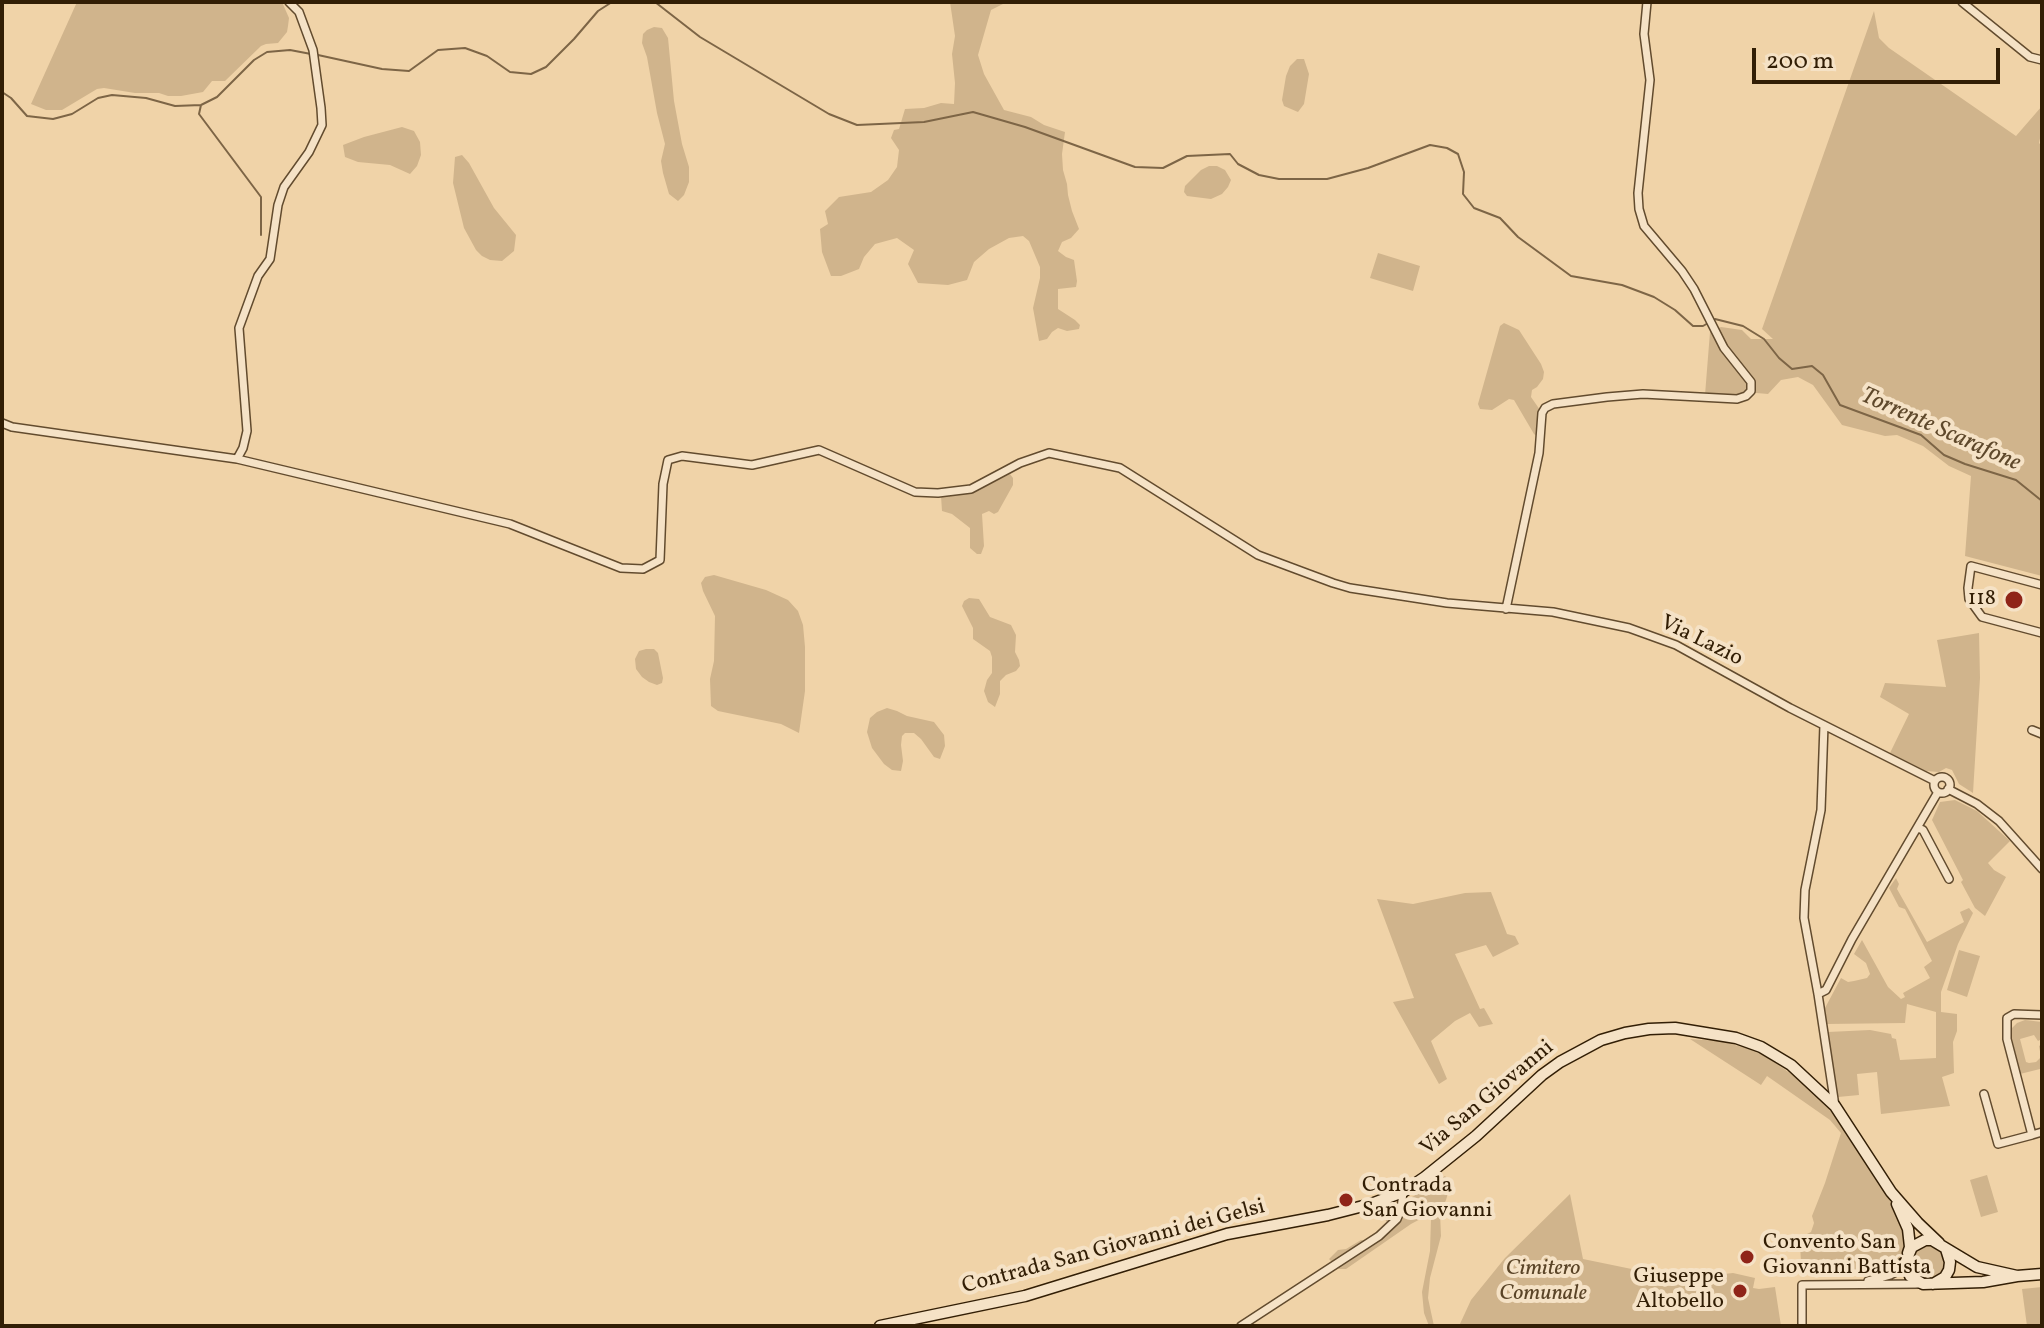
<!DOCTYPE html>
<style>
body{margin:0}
#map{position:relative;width:2044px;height:1328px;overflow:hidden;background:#f0d3a8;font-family:Vollkorn,serif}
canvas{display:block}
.frame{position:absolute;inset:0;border:4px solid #321e05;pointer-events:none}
.scale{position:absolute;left:1752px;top:48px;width:248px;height:36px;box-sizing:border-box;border:4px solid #321e05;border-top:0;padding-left:10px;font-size:24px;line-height:28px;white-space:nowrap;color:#321e05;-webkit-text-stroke:6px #f5e2c6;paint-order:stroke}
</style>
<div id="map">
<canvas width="2044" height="1328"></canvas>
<div class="frame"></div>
<div class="scale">200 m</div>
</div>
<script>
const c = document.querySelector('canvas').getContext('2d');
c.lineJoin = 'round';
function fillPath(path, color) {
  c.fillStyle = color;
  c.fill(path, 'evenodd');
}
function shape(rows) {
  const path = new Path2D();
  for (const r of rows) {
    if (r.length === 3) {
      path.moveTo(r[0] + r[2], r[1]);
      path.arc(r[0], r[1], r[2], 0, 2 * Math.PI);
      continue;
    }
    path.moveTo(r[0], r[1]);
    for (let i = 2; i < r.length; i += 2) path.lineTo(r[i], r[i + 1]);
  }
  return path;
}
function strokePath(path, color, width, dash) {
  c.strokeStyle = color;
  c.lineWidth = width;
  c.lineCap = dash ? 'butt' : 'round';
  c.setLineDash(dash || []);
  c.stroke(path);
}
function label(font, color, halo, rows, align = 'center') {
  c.font = font + ' Vollkorn,serif';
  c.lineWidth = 8;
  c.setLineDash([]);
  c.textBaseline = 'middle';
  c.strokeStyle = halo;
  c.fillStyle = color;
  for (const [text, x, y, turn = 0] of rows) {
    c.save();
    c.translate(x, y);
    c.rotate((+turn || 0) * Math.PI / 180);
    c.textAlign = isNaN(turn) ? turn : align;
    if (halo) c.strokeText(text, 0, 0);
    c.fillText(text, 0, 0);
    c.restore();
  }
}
const green = shape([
 [77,2,282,2,289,18,288,26,287,32,278,43,266,44,261,46,225,81,212,81,203,92,181,96,168,96,159,93,135,93,104,88,97,89,62,110,46,110,31,104],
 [950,2,1007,2,991,10,978,55,984,74,1004,110,1031,117,1044,125,1065,132,1062,154,1063,170,1067,184,1068,195,1072,211,1079,229,1071,238,1062,242,1058,251,1066,257,1074,260,1077,281,1076,287,1058,289,1058,309,1075,320,1080,325,1079,329,1067,331,1058,328,1052,332,1047,339,1039,341,1033,308,1040,278,1040,267,1029,241,1023,236,1009,238,989,249,974,262,967,280,948,285,918,283,908,264,914,250,897,238,875,244,864,257,859,269,841,276,831,276,822,252,820,229,828,224,825,211,839,197,871,192,888,180,897,167,899,150,891,138,894,130,899,129,905,109,924,108,941,103,954,104,955,83,952,54,955,36],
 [1874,11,1879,38,1889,48,2016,136,2042,106,2042,129,2039,143,2042,146,2042,576,1965,556,1971,476,1949,466,1923,446,1897,435,1885,436,1842,425,1813,385,1798,377,1781,380,1768,394,1745,392,1740,395,1705,395,1710,332,1721,327,1742,330,1751,339,1773,339,1762,329],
 [654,27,662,28,668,38,674,101,682,144,689,167,689,182,684,195,678,201,669,194,663,173,661,161,665,144,657,113,647,57,642,43,643,34,647,30],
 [1297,59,1304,59,1309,74,1304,104,1298,112,1284,106,1282,100,1286,76,1290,66],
 [402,127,414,131,420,142,421,155,417,166,410,174,390,165,358,162,345,157,343,145,364,137],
 [462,155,469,163,494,208,516,235,514,251,502,261,490,260,482,256,476,250,464,228,453,183,455,157],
 [1209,166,1217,166,1225,170,1231,180,1228,187,1222,194,1211,199,1187,196,1184,192,1185,186,1201,170],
 [1378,253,1420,266,1413,291,1370,278],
 [1504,323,1519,330,1541,364,1544,372,1543,379,1537,387,1532,390,1531,397,1540,410,1538,437,1534,434,1514,400,1509,399,1492,410,1480,409,1478,404,1500,326],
 [1010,474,1013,478,1013,485,998,512,994,514,989,511,982,514,984,546,981,554,977,554,970,548,970,528,952,514,942,511,941,496,974,492],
 [714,575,766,590,788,600,798,611,803,625,805,647,805,691,799,733,781,724,718,711,711,706,710,679,714,661,715,616,703,591,701,583,705,577],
 [969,598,979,599,990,617,1011,625,1016,635,1015,652,1019,660,1020,666,1016,671,1006,675,1000,681,1000,694,995,707,988,702,984,691,987,680,992,673,992,657,990,651,973,639,973,628,962,606,964,601],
 [1979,633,1980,678,1973,793,1959,784,1952,770,1946,768,1939,772,1926,771,1890,753,1909,714,1880,697,1885,683,1946,687,1937,640],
 [646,649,654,649,658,653,663,678,662,683,657,685,649,682,642,677,636,669,635,659,639,651],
 [887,708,897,711,907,716,934,722,944,735,945,746,940,759,934,757,921,739,914,733,905,733,902,736,901,745,903,761,901,771,892,770,884,764,872,748,867,732,870,718,877,712],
 [1955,800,1977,811,2010,841,1988,863,1994,870,2006,877,1985,916,1975,908,1961,882,1963,880,1932,820,1940,802],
 [1896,878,1899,884,1897,889,1927,942,1964,922,1960,912,1969,908,1973,913,1958,944,1941,992,1941,1012,1957,1014,1957,1031,1953,1042,1954,1073,1942,1077,1950,1106,1881,1114,1877,1072,1857,1074,1859,1095,1838,1097,1828,1032,1870,1030,1891,1034,1892,1038,1896,1039,1900,1060,1936,1058,1936,1012,1907,1004,1905,1023,1827,1024,1825,1008,1841,978,1848,982,1854,981,1867,978,1870,974,1866,963,1854,954,1862,940,1888,987,1901,999,1905,997,1903,993,1930,978,1924,967,1932,961,1905,909,1899,907,1889,888],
 [1491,892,1507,934,1515,936,1519,944,1493,957,1486,945,1455,954,1480,1009,1484,1008,1493,1024,1479,1027,1470,1013,1455,1021,1431,1041,1447,1079,1439,1084,1393,1002,1414,998,1377,899,1413,904,1465,893],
 [1959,950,1980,956,1967,997,1947,990],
 [2025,1020,2042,1022,2042,1039,2038,1041,2034,1035,2020,1039,2026,1062,2029,1063,2036,1062,2041,1057,2039,1046,2042,1044,2042,1076,2040,1069,2020,1074,2012,1038,2012,1028,2017,1023],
 [1690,1039,1720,1041,1746,1048,1765,1056,1806,1084,1836,1117,1890,1201,1903,1226,1905,1248,1900,1262,1890,1272,1879,1276,1801,1262,1800,1244,1803,1236,1811,1232,1814,1223,1812,1216,1825,1183,1841,1133,1830,1120,1767,1076,1761,1085],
 [1987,1175,1998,1212,1981,1217,1970,1180],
 [1445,1176,1451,1183,1446,1200,1440,1213,1441,1236,1430,1278,1428,1298,1434,1326,1429,1326,1424,1313,1422,1292,1430,1251,1431,1218,1426,1216,1411,1224,1346,1269,1339,1269,1329,1259,1338,1250,1346,1249,1361,1240,1377,1241,1391,1230,1385,1219,1389,1208,1414,1196,1431,1183],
 [1570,1194,1583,1259,1690,1281,1690,1284,1703,1286,1706,1276,1733,1273,1755,1278,1753,1288,1759,1289,1775,1287,1781,1326,1459,1326,1471,1300,1505,1258],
 [1928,1262,17],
 [2042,1287,2042,1326,2027,1326,2022,1289]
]);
const stream = shape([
 [655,2,700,37,829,114,857,125,924,122,973,112,1025,127,1135,167,1163,168,1187,156,1230,154,1238,164,1259,175,1279,179,1327,179,1368,168,1430,145,1447,148,1458,154,1464,172,1463,194,1474,208,1500,218,1518,237,1571,276,1622,285,1654,297,1675,310,1693,326,1703,326,1715,319,1743,326,1764,339,1779,358,1792,369,1812,366,1823,375,1840,405,1921,435,1944,455,1965,464,2016,480,2042,501],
 [318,55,382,69,409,71,438,50,465,48,487,56,510,72,531,74,546,67,574,39,598,11,612,2],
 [2,92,11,98,27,116,53,119,72,114,98,98,112,95,146,98,175,106,201,105,217,97,254,60,267,52,290,50,311,54],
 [201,105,199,114,261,197,261,235]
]);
const street = shape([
 [1962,2,2030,57,2042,60],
 [2,423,12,427,237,459,510,524,621,568,643,569,660,560,663,484,668,460,682,456,752,465,819,450,915,492,938,493,971,489,1020,463,1049,453,1120,468,1258,555,1333,583,1350,588,1447,603,1553,612,1629,628,1676,645,1790,708,1935,781],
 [237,459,243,448,247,431,239,328,258,276,270,259,278,205,284,187,309,152,322,125,321,108,313,50,299,12,289,2],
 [2042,585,1971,566,1968,588,1969,599,1982,617,2042,633],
 [1506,609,1539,453,1542,413,1545,408,1553,404,1607,397,1643,394,1737,399,1746,396,1751,391,1751,382,1724,348,1694,289,1682,271,1644,226,1639,209,1638,193,1650,80,1644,34,1647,2],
 [1824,725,1821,810,1805,890,1804,918,1818,994,1835,1106],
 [2032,730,2042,734],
 [1942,785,8],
 [1948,789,1977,804,1999,821,2042,869],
 [1918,828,1923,830,1949,879],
 [1818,994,1826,990,1852,939,1938,792],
 [2042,1015,2014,1014,2007,1018,2007,1039,2032,1135,2042,1132],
 [1984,1094,1998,1144,2032,1135],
 [1868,1281,1890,1275,1898,1271,1906,1261],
 [1241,1326,1379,1236,1397,1219,1401,1209,1403,1192],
 [1802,1326,1802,1285,1921,1284]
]);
const secondary = shape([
 [1897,1204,1908,1229,1910,1247,1908,1253],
 [2017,1276,1977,1267,1932,1240,1925,1240,1912,1247,1906,1261,1910,1276,1923,1284,1983,1282,2017,1276,2042,1274],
 [1933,1284,1945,1277,1949,1270,1950,1262,1946,1249],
 [880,1326,1025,1296,1227,1234,1328,1215,1371,1204,1403,1192,1425,1177,1476,1136,1542,1075,1560,1062,1601,1040,1625,1033,1649,1029,1675,1028,1736,1038,1761,1047,1791,1065,1835,1106,1891,1192,1918,1223,1939,1243]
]);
const markers = [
 [2014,600,10,"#8f2418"],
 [1346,1200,8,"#8f2418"],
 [1747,1257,8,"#8f2418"],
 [1740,1291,8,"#8f2418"]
];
const poiNames = [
 ["118",1996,600],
 ["Contrada",1362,1187,"left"],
 ["San Giovanni",1362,1212,"left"],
 ["Convento San",1763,1244,"left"],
 ["Giovanni Battista",1763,1269,"left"],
 ["Giuseppe",1724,1278],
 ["Altobello",1724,1303]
];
const streetNames = [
 ["Via Lazio",1701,642,26],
 ["Via San Giovanni",1488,1099,-40],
 ["Contrada San Giovanni dei Gelsi",1114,1248,-15]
];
const parkNames = [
 ["Cimitero",1543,1270],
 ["Comunale",1543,1295]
];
const waterNames = [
 ["Torrente Scarafone",1940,431,24]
];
fillPath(green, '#d0b48c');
strokePath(stream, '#7d6546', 2);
strokePath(street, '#624b2e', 10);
strokePath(secondary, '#321e05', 13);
strokePath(street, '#f5e2c6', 7);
strokePath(secondary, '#f5e2c6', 10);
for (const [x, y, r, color] of markers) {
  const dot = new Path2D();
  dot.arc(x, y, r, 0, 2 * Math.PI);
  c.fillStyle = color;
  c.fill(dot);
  strokePath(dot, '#f5e2c6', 3);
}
label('22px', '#321e05', '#f5e2c6', poiNames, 'right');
label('22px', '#321e05', '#f5e2c6', streetNames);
label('italic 22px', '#5a4427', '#f5e2c6', parkNames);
label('italic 24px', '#5e482b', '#f5e2c6', waterNames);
</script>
